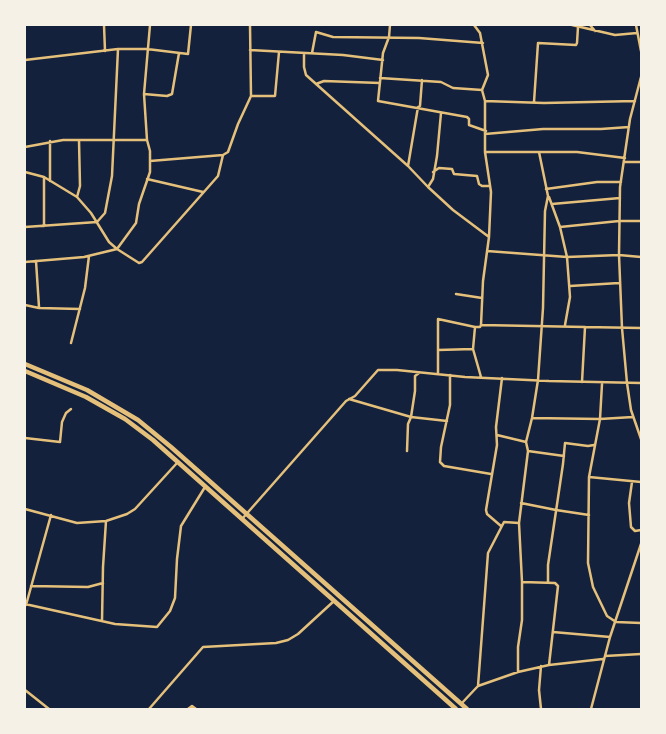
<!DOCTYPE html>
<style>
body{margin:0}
#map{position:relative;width:666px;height:734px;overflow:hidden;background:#14213d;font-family:"Work Sans",sans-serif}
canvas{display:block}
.frame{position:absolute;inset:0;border:26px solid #f6f1e7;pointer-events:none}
</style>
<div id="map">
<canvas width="666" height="734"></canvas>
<div class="frame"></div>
</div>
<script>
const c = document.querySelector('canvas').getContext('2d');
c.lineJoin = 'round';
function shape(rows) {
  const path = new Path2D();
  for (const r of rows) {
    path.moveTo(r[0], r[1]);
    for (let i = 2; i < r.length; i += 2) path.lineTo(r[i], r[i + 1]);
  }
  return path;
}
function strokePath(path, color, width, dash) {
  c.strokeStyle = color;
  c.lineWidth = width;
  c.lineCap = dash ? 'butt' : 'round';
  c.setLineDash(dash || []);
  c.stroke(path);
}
const minor = shape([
 [104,25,105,51],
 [390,25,389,37,383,53,378,101,467,117,469,119,469,125,486,131],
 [572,25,615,35,637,33],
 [590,25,595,31],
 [636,25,641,51],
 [250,50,343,55,383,60],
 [312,53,316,32,333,37,419,38,483,43],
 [304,54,304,67,306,75,408,166,428,187,453,210,489,237],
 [25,60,118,49,147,49,188,54,191,25],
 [641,77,630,119,620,187,619,255,622,328,627,383,631,410,641,439],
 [380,78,441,82,453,88,482,90],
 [316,84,324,81,380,83],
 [144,94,167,96,172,94,179,53],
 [251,96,275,96,279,52],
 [485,101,544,103,635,101],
 [534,102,538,43,576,45,577,43,578,27],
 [485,134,543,129,601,129,629,127],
 [50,141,50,181],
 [25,147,63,140,147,140],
 [485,152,577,152,625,158],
 [150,161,223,155,228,152,238,124,251,96,250,25],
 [624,162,641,162],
 [408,166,418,107,420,106,422,80],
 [25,172,44,177,77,197,91,213,109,242,117,249,139,263,142,262,218,176,223,155],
 [433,172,439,168,452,169,454,174,477,176,479,184,482,186,490,186],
 [147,179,203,192],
 [428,187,433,179,437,156,441,113],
 [546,189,597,182,621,182],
 [77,197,80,186,79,140],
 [549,197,560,227,567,257,570,297,565,325],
 [552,204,620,198],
 [44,226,44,178],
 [25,227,97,222,105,213,112,176,118,49],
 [560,227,619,221,641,221],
 [487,251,567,257,619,255,641,257],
 [36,261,39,307],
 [25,262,84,257,117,249,136,223,139,204,150,172,150,151,147,140,144,94,150,25],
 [570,286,619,283],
 [456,294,482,298],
 [25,305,39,308,80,309],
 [481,325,585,327,582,382],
 [475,327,473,349,481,377],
 [585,327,641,328],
 [71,343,85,288,89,256],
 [438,350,473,349],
 [438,374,438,319,475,327,480,327,481,325,483,281,489,237,491,192,485,152,485,101,482,90,488,75,480,33,474,25],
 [450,375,450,405,441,447,440,462,444,466,491,474],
 [602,384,600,419,589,477,588,563,593,587,607,616,616,622,641,623],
 [349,399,411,417,447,421],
 [532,418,600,419,633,417],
 [497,435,526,442],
 [25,438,60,442,62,422,66,413,71,409],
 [407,451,408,424,411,417,415,391,415,376,419,373],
 [528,451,564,456],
 [589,477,641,482],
 [632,482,629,503,631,527,635,531,641,530],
 [521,503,556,510,589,515],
 [25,509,77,523,106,521,127,514,135,509,177,463],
 [242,519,346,401,355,396,378,370,397,370,465,377,549,381,641,383],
 [501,526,487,514,486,510,497,445,496,427,502,378],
 [522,582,555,583,558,586,549,665],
 [548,583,548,565,563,464,565,443,588,446,594,445],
 [31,586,88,587,103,583],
 [25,604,115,624,157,627,170,611,175,598,177,559,181,526,205,487],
 [26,605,51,515],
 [102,621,103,567,106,521],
 [553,632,610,637],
 [605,656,641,654],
 [518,672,518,647,522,620,522,582,519,523,528,451,526,442,532,418,538,380,543,308,545,211,548,196,539,152],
 [478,686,488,553,504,522,519,523],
 [25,690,49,709],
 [461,704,478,686,518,672,549,665,603,659],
 [149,709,203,647,276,643,288,640,298,634,334,601],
 [188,709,192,706,196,709],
 [541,709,539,690,541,666],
 [591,709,610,637,641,544]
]);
const trunk = shape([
 [25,364,87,390,138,420,171,447,467,709],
 [25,371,86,397,125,419,153,440,456,709]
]);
strokePath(minor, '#e5c07b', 2.5);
strokePath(trunk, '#e5c07b', 4.5);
</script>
